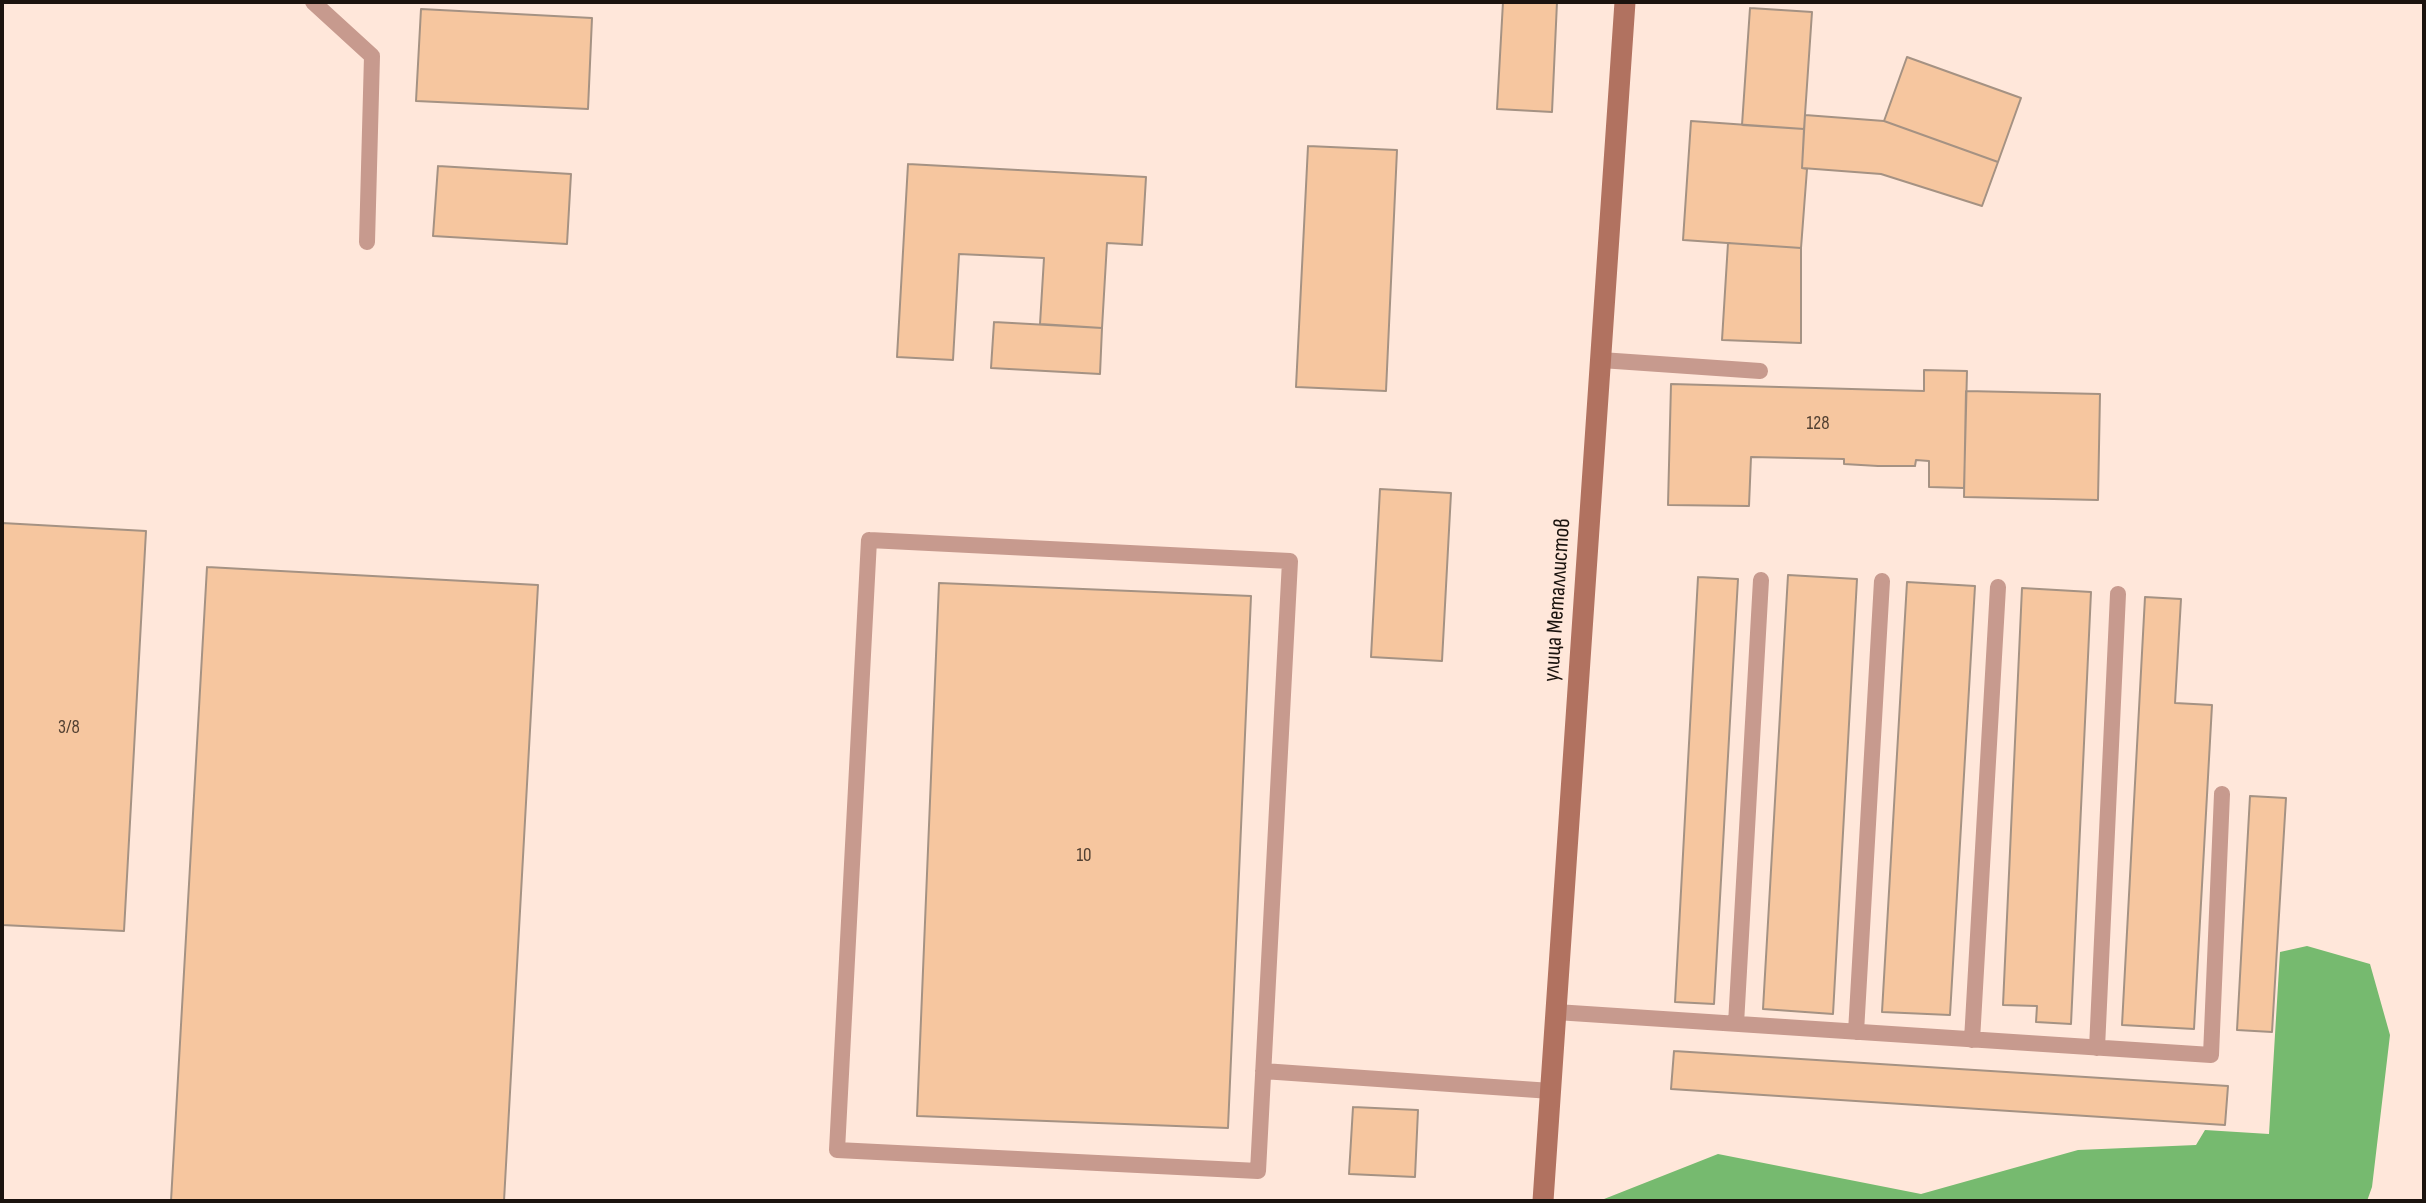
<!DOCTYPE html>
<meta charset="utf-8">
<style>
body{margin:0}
#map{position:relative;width:2426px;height:1203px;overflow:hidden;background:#ffe7da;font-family:"Sofia Sans Condensed",sans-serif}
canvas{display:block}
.frame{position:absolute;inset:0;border:4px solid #1b130e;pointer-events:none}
</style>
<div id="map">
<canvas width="2426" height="1203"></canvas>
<div class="frame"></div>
</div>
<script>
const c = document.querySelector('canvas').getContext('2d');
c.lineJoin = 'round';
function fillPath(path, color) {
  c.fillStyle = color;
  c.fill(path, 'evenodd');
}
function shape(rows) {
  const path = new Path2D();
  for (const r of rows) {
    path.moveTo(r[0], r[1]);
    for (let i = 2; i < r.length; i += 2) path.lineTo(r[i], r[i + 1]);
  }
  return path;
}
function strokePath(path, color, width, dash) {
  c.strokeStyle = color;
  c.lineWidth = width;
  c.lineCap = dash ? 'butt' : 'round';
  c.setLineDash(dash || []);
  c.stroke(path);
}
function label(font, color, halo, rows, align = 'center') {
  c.font = font + ' "Sofia Sans Condensed",sans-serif';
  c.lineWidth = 5;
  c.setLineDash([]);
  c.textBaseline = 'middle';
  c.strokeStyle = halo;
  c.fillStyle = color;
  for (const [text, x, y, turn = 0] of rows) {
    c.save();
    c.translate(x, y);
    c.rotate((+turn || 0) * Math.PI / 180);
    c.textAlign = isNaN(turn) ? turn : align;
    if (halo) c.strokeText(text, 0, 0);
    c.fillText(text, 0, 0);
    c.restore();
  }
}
const forest = shape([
 [2307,946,2370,964,2390,1035,2372,1187,2367,1201,1599,1201,1718,1154,1921,1194,2078,1150,2196,1145,2205,1130,2269,1134,2280,952]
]);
const building = shape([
 [1503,2,1557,2,1552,112,1497,109,1503,2],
 [1750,8,1812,12,1804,129,1742,125,1750,8],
 [421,9,592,18,588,109,416,101,421,9],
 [1907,57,2021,98,1998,162,1884,121,1907,57],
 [1805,115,1884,121,1998,162,1982,206,1881,174,1802,168,1805,115],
 [1691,121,1804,129,1802,168,1807,169,1801,248,1683,240,1691,121],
 [1308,146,1397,150,1386,391,1296,387,1308,146],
 [908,164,1146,177,1142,245,1107,243,1102,328,1040,324,1044,258,959,254,953,360,897,357,908,164],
 [438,166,571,174,567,244,433,236,438,166],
 [1728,243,1801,248,1801,343,1722,340,1728,243],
 [994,322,1102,328,1100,374,991,368,994,322],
 [1924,370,1967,371,1964,488,1929,487,1929,461,1916,460,1915,466,1878,466,1844,464,1844,459,1751,457,1749,506,1668,505,1671,384,1924,391,1924,370],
 [1966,391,2100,394,2098,500,1964,497,1966,391],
 [1380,489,1451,493,1442,661,1371,657,1380,489],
 [2,523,146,531,124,931,2,925,2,523],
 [207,567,538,585,504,1201,171,1201,207,567],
 [1788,575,1857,579,1833,1014,1763,1009,1788,575],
 [1698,577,1738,579,1714,1004,1675,1002,1698,577],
 [1907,582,1975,586,1950,1015,1882,1012,1907,582],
 [939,583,1251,596,1228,1128,917,1116,939,583],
 [2022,588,2091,592,2071,1024,2036,1022,2037,1006,2003,1005,2022,588],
 [2145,597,2181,599,2175,703,2212,705,2194,1029,2122,1025,2145,597],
 [2250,796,2286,798,2272,1032,2237,1030,2250,796],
 [1674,1051,2228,1086,2225,1125,1671,1089,1674,1051],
 [1353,1107,1418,1110,1415,1177,1349,1174,1353,1107]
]);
const lane = shape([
 [313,2,372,56,367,242],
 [1601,360,1760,371],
 [869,540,1290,561,1258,1171,837,1150,869,540],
 [1556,1012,2211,1055,2222,794],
 [1736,1024,1761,580],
 [1856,1032,1882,581],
 [1972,1040,1998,587],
 [2097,1048,2118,594],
 [1263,1071,1551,1091]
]);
const secondary = shape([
 [1543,1201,1625,2]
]);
const numberNames = [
 ["128",1818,424],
 ["3/8",69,728],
 ["10",1084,856]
];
const streetNames = [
 ["улица Металлистов",1558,600,-86]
];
fillPath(forest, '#76ba6f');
fillPath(building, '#f6c69f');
strokePath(building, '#a59283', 2);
strokePath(lane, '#c79a8e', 16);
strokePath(secondary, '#b17260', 21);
label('19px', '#524032', null, numberNames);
label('23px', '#1b130e', '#ffe7da', streetNames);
</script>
